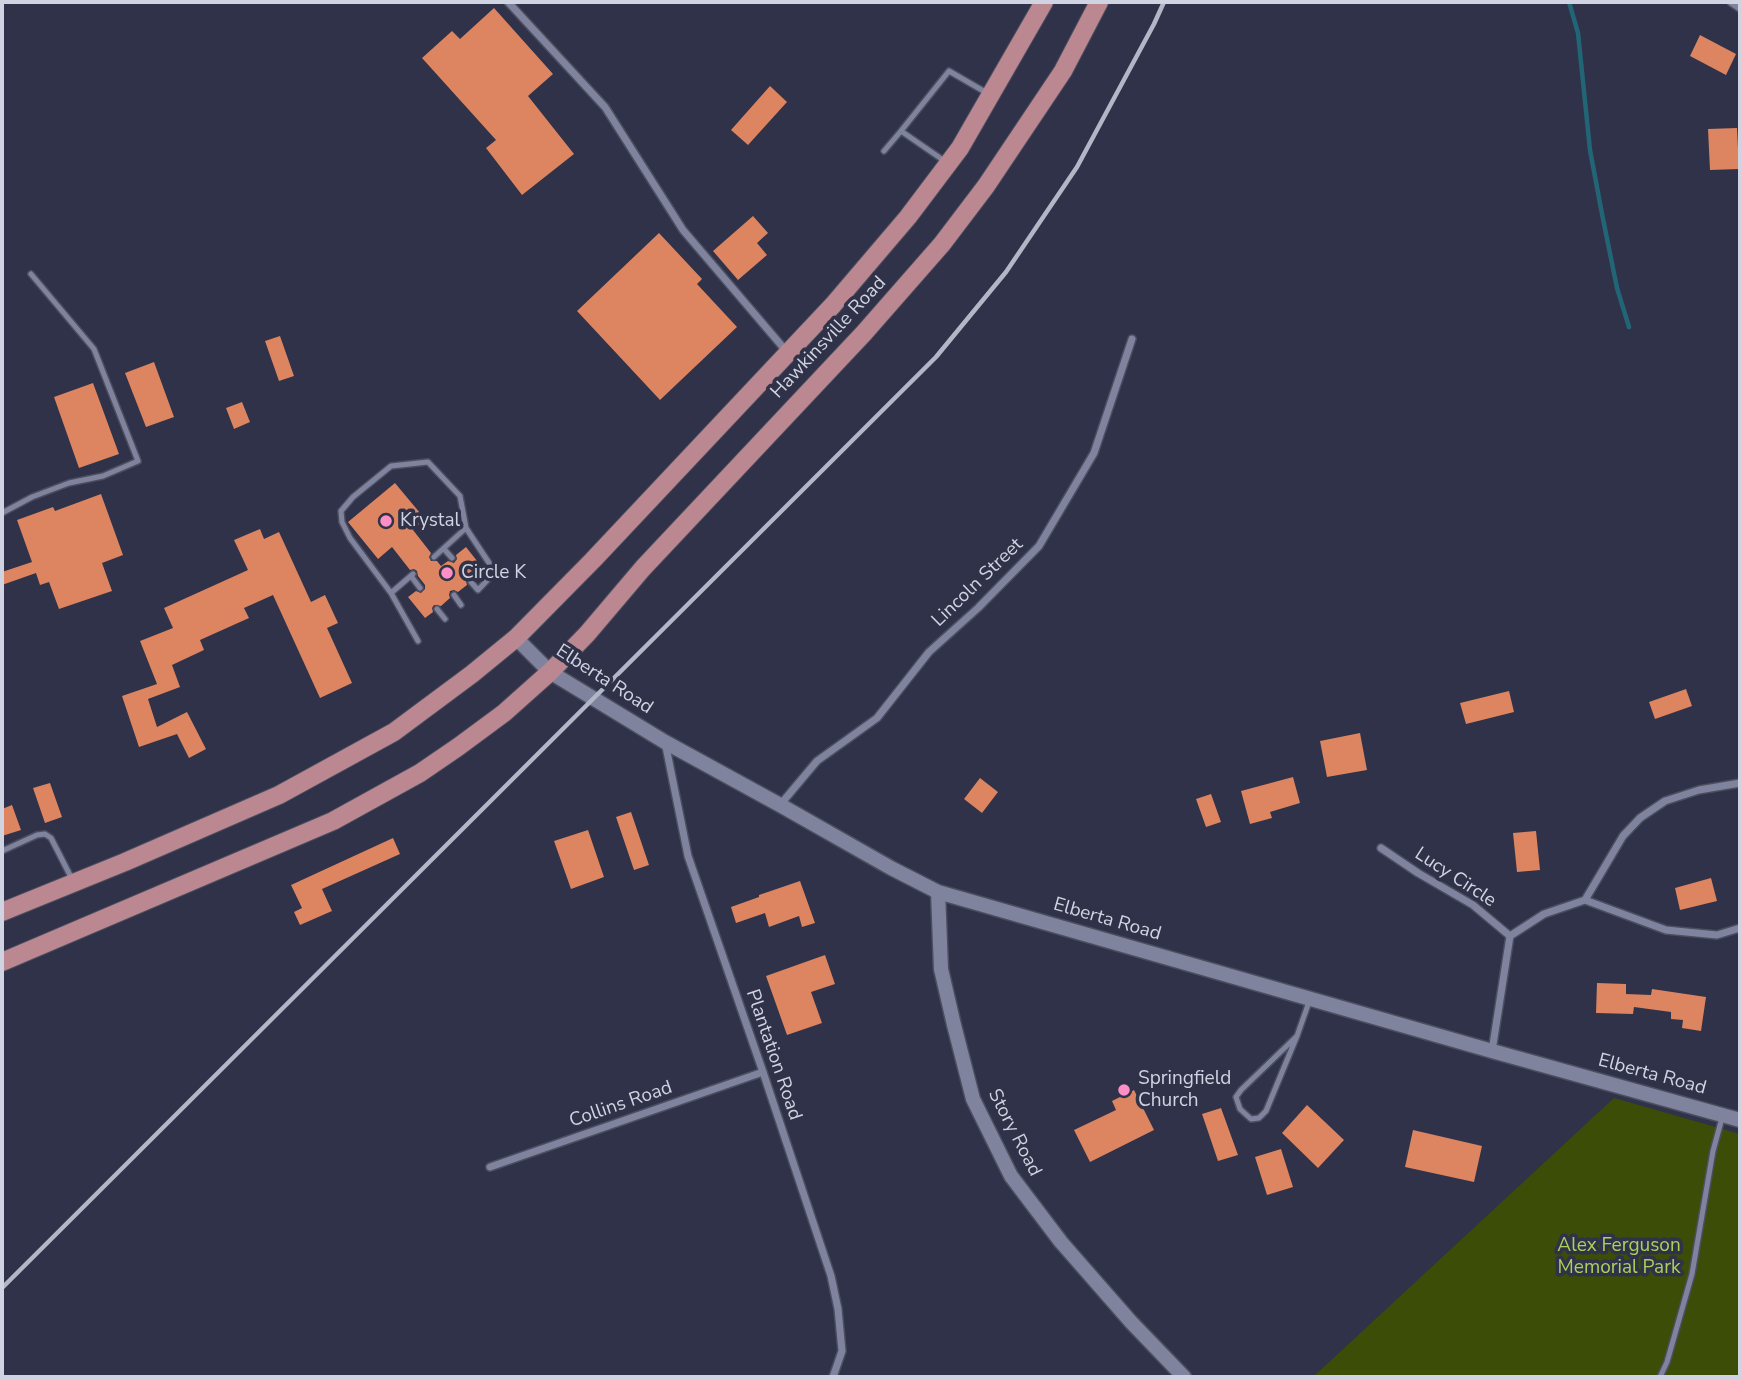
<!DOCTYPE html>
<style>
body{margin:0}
#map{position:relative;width:1742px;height:1379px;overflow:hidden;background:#2f3248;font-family:"Nunito Sans",sans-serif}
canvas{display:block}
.frame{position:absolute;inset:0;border:4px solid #d0d3e1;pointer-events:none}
</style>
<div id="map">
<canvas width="1742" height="1379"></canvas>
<div class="frame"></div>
</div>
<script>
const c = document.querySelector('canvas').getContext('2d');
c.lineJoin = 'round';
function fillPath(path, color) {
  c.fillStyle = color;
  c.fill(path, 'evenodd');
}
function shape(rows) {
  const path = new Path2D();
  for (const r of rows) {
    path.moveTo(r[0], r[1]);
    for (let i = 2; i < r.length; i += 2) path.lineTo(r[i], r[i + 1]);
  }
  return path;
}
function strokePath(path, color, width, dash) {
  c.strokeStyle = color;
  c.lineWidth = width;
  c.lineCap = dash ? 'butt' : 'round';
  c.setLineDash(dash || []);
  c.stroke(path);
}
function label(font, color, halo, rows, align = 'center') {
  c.font = font + ' "Nunito Sans",sans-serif';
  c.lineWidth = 7;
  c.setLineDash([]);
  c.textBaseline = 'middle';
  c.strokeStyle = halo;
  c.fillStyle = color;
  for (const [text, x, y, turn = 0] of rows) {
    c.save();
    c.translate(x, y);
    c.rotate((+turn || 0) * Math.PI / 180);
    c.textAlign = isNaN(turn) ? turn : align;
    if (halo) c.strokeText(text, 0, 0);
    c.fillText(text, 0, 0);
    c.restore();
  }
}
const green = shape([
 [1614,1098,1740,1134,1740,1377,1313,1377]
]);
const stream = shape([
 [1569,2,1578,33,1590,150,1602,214,1617,288,1629,327]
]);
const building = shape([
 [494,8,553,74,528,96,574,154,522,195,486,148,496,140,422,58,452,31,460,39],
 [1700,35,1736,54,1726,75,1690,56],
 [770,86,787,102,748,145,731,130],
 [1737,128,1739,169,1710,170,1708,129],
 [753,216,768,233,757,243,767,255,738,280,713,251],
 [659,233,702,279,697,284,737,327,660,400,577,311],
 [280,336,294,376,279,381,265,341],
 [154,362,174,417,146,427,125,373],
 [93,383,119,454,79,468,54,397],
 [242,402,250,422,234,429,226,408],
 [395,483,425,519,413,530,431,553,429,557,431,561,437,561,441,566,448,561,454,563,457,559,456,555,466,547,485,571,475,579,472,577,468,578,466,581,467,585,458,592,454,590,450,591,449,595,450,598,441,606,434,605,432,608,433,612,425,618,408,597,416,591,421,593,425,589,425,585,418,576,417,571,414,569,410,570,392,547,378,559,348,522],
 [101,494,123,555,102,563,112,591,59,609,49,582,40,585,36,573,2,585,2,572,32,562,17,520,53,507,55,511],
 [260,529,264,539,279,532,311,602,325,595,338,623,327,628,352,683,320,698,273,595,244,608,249,618,200,640,204,650,172,665,180,687,148,699,157,727,187,712,206,749,189,758,177,734,139,747,122,696,157,684,140,641,173,628,164,608,248,570,234,540],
 [1686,689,1692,706,1655,719,1649,702],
 [1509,691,1514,712,1466,724,1460,703],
 [1360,733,1367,770,1327,777,1320,741],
 [1293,777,1300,803,1270,812,1272,818,1250,824,1241,791],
 [980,778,998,792,982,813,964,799],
 [50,783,62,817,45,823,33,788],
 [1211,794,1221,822,1206,827,1196,799],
 [12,805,21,830,2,836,2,809],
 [631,812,649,865,634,870,616,817],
 [588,830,604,877,571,889,554,841],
 [1536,831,1540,870,1517,872,1513,833],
 [393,838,400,854,322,889,332,911,300,925,294,912,302,908,291,885],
 [1711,878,1717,901,1680,910,1675,888],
 [800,881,815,923,802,927,799,916,769,927,765,913,736,923,731,907,759,897,759,895],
 [825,955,835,984,811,992,822,1023,787,1035,766,976],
 [1597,983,1626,984,1626,994,1651,995,1652,989,1706,997,1701,1031,1682,1028,1683,1020,1671,1019,1671,1012,1634,1007,1633,1014,1596,1013],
 [1134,1090,1154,1130,1090,1162,1074,1130,1116,1110,1112,1101],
 [1307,1105,1344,1140,1318,1168,1282,1133],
 [1221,1108,1238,1155,1218,1161,1202,1114],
 [1413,1130,1482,1146,1474,1182,1405,1167],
 [1281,1149,1293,1187,1267,1195,1255,1157]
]);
const lane = shape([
 [884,151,901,131],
 [946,162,901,131,949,71,987,93],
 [2,513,32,497,69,483,103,476,138,461,94,349,31,274],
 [444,549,452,558],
 [434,557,466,528],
 [411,576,420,588],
 [391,593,413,574],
 [454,595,461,605],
 [437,609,445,619],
 [418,641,391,593,350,538,342,522,341,511,353,497,391,466,428,462,460,496,466,528,495,572,478,590,471,582],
 [2,851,37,835,45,834,51,838,73,881],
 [1297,1036,1241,1090,1236,1097,1240,1109,1251,1119,1259,1118,1266,1111,1297,1036,1309,1002],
 [1660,1377,1667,1362,1692,1274,1713,1151,1722,1118]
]);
const street = shape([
 [508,2,605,107,683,230,787,352],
 [1731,2,1740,8],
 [665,742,688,856,763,1072,831,1276,838,1309,842,1351,833,1377],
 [780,805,817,761,877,718,929,652,978,608,1039,546,1094,453,1132,339],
 [1381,848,1418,873,1473,905,1510,936],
 [1585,900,1666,930,1717,935,1740,928],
 [1492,1051,1510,936,1544,914,1585,900,1623,836,1640,818,1665,801,1699,790,1740,783],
 [490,1167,763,1072]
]);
const secondary = shape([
 [516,638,550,672,665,742,780,805,891,868,938,892,1492,1051,1740,1120],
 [938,892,941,969,954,1025,973,1099,1011,1176,1061,1242,1131,1322,1184,1377]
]);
const primary = shape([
 [2,912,125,862,279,795,394,732,472,674,516,638,593,560,833,305,908,217,960,148,1044,2],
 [2,962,333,821,420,773,458,747,504,713,550,672,587,634,643,568,864,333,942,244,986,186,1063,71,1099,2]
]);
const rail = shape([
 [2,1288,936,357,1006,272,1077,167,1154,24,1164,2]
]);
const markers = [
 [386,521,7,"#fb8fc6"],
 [447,573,7,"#fb8fc6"],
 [1124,1090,7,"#fb8fc6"]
];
const streetNames = [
 ["Hawkinsville Road",829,338,-47],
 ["Lincoln Street",978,583,-44],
 ["Elberta Road",604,680,33],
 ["Lucy Circle",1455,878,33],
 ["Elberta Road",1107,920,16],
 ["Plantation Road",773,1055,71],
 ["Elberta Road",1652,1075,15],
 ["Collins Road",621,1105,-19],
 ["Story Road",1014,1133,63]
];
const poiNames = [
 ["Krystal",400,521],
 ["Circle K",461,573],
 ["Springfield",1138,1079],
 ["Church",1138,1101]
];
const parkNames = [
 ["Alex Ferguson",1619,1246],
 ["Memorial Park",1619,1268]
];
fillPath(green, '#3c4d07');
strokePath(stream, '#226577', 4.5);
fillPath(building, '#dd8461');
strokePath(lane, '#4b4e5f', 8);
strokePath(street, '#4b4e5f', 10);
strokePath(secondary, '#4b4e5f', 17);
strokePath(primary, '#4b4e5f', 20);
strokePath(lane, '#7f839d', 5);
strokePath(street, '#7f839d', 7);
strokePath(secondary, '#7f839d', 14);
strokePath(primary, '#bb8790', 18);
strokePath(rail, '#b3b6c6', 4.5);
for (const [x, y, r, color] of markers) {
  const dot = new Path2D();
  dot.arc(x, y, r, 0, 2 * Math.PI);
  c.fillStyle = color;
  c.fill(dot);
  strokePath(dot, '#2f3248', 2.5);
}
label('19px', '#d0d3e1', '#2f3248', streetNames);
label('19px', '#d0d3e1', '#2f3248', poiNames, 'left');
label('19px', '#add05b', '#2f3248', parkNames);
</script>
